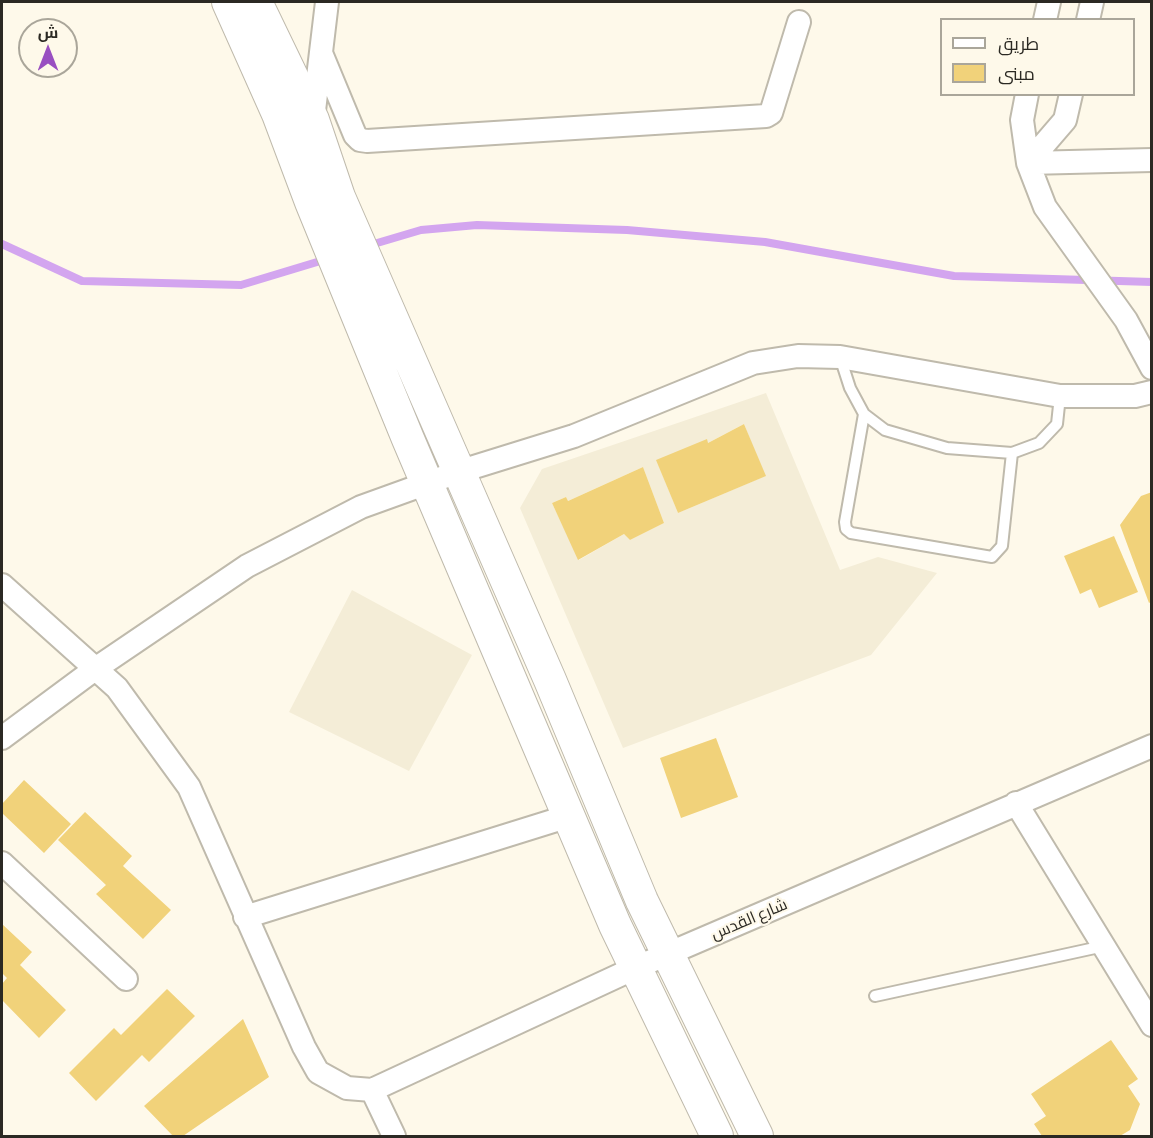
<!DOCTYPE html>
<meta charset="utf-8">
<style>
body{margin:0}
#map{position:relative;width:1153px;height:1138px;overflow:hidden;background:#fef9ea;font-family:Commissioner,Cairo,sans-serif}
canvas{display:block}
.frame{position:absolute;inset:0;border:3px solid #2b2923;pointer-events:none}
.legend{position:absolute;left:940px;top:18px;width:195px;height:78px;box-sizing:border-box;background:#fef9ea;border:2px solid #aaa69a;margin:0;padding:8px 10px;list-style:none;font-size:18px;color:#2b2923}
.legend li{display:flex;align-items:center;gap:12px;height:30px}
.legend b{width:30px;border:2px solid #aaa69a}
.north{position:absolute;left:18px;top:18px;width:60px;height:60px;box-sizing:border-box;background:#fef9ea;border:2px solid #aaa69a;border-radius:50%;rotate:0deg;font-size:16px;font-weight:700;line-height:24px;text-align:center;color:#2b2923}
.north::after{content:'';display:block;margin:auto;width:21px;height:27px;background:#994fc1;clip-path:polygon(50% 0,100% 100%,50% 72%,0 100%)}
</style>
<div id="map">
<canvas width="1153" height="1138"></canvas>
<div class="frame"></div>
<ul class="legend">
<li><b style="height:8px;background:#fff"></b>طريق</li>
<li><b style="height:16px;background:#f1d27a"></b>مبنى</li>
</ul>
<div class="north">ش</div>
</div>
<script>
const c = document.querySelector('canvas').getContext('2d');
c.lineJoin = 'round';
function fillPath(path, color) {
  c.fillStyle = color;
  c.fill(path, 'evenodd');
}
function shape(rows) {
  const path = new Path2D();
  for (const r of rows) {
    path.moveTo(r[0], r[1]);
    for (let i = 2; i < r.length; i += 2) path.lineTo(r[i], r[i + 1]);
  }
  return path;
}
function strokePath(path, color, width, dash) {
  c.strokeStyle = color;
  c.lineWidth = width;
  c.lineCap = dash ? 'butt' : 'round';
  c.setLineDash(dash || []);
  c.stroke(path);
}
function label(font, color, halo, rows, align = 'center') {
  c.font = font + ' Commissioner,Cairo,sans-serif';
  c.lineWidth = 4.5;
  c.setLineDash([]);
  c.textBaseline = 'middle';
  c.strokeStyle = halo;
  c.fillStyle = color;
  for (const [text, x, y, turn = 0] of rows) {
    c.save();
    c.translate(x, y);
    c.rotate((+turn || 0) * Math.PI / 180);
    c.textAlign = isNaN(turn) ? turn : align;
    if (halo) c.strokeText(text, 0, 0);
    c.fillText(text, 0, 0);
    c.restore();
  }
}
const built = shape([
 [766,393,840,570,878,557,937,573,871,655,623,748,520,508,542,469],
 [744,424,765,476,678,513,657,461,708,443],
 [643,467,664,523,630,540,624,534,579,560,552,503,566,497,568,501],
 [352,590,472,655,409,771,289,712]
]);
const stream = shape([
 [2,244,82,281,241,285,327,259],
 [367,246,421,230,477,225,627,230,765,242,954,276,1152,282]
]);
const building = shape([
 [744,424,766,476,678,513,656,460,707,439,708,443],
 [643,467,664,523,630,540,624,534,578,560,552,503,566,497,568,501],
 [1152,492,1152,601,1149,603,1120,525,1141,496],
 [1114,536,1138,592,1099,608,1091,589,1080,594,1064,556],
 [716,738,738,797,681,818,660,758],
 [24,780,71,824,44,853,2,813,2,804],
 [85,812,132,856,123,866,171,910,143,939,96,894,106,885,58,840],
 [2,924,32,952,20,965,66,1010,39,1038,2,1000,2,984,7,978,2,973],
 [167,989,195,1016,149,1062,142,1055,96,1101,69,1073,114,1028,121,1035],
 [243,1019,269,1077,183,1136,173,1136,144,1106],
 [1111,1040,1138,1079,1128,1086,1140,1104,1130,1130,1120,1136,1042,1136,1034,1124,1046,1116,1031,1094]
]);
const lane = shape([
 [840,357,850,388,864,414,885,430,947,448,1012,453,1039,443,1057,424,1060,396],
 [864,414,845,522,846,529,851,533,992,557,1002,546,1012,453],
 [875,996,1104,946]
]);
const street = shape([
 [1045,20,1049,2],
 [1088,20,1092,2],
 [321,53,355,135,360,140,367,141,766,116,771,113,799,22],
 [1027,94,1022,120,1028,163,1045,207,1126,320,1152,368],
 [313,119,327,2],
 [1028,163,1152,160],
 [1028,163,1065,120,1071,94],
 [2,585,117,688,189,787,304,1047,318,1072,347,1088,372,1090,635,968,1152,746],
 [2,738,95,669,247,566,361,507,458,472,574,436,753,363,798,356,840,357,1060,396,1135,396,1152,392],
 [1016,803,1152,1025],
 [2,863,126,979],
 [245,917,569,816],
 [372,1090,394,1136]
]);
const secondary = shape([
 [228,2,278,114,311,202,408,439,615,925,717,1136],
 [256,2,313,120,339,197,550,680,642,901,757,1136]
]);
const streetNames = [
 ["شارع القدس",749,919,-23]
];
fillPath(built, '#f4edd7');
strokePath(stream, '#d3a5ef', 8);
fillPath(building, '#f1d27a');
strokePath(lane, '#bfbaac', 14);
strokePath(street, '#bfbaac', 26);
strokePath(secondary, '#bfbaac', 34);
strokePath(lane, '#fff', 10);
strokePath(street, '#fff', 22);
strokePath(secondary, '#fff', 32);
label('16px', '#2b2923', '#fef9ea', streetNames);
</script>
